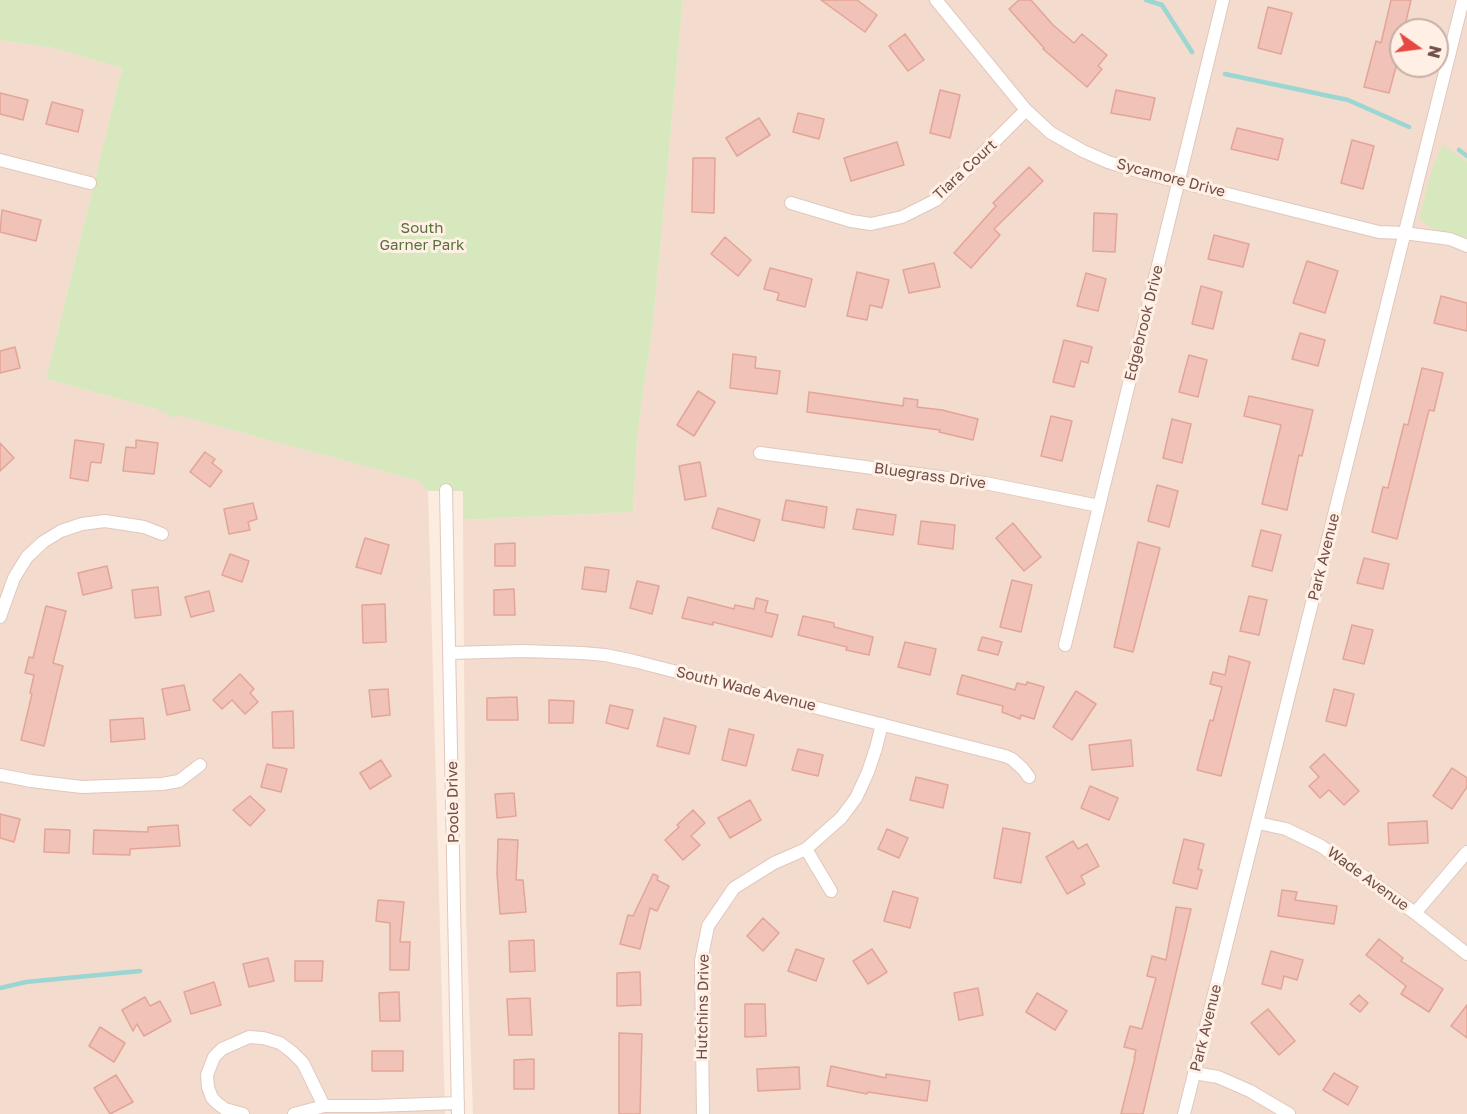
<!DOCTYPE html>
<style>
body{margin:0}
#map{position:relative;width:1467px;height:1114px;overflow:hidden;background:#fcebdf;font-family:"Golos Text",sans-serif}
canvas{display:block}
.north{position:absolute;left:1389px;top:18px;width:60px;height:60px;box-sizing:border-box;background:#ffefe4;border:2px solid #c6afa5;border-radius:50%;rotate:104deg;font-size:16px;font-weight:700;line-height:24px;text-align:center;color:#714e47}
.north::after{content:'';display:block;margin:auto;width:21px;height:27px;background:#e64844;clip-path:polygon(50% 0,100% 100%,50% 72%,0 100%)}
</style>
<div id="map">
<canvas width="1467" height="1114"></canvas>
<div class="north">N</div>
</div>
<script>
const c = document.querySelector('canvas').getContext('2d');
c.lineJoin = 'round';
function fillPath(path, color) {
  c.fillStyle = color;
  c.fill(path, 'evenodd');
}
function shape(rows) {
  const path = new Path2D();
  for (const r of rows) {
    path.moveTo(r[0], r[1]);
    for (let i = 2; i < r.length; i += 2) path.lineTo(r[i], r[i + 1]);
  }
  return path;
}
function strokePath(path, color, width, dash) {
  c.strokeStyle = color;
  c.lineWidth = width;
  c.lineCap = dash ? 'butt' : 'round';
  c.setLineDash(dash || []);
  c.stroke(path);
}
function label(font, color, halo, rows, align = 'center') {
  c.font = font + ' "Golos Text",sans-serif';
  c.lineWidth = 6;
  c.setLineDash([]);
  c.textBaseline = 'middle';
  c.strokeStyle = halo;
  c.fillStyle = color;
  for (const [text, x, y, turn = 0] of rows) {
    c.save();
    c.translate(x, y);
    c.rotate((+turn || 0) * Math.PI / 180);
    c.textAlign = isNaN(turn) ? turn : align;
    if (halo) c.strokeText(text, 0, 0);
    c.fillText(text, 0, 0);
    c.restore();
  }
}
const residential = shape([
 [683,0,1467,0,1467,1114,473,1114,466,915,463,520,633,512,637,438,653,324],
 [1401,30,1437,30,1437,66,1401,66],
 [0,40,53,48,122,68,46,379,419,481,428,491,445,1114,0,1114]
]);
const green = shape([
 [0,0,683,0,653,324,637,438,633,512,463,520,463,491,428,491,419,481,177,415,175,418,156,409,46,379,122,68,53,48,0,40],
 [1443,145,1467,162,1467,242,1437,232,1419,218,1432,168]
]);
const stream = shape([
 [1146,0,1162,5,1192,52],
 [1225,74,1348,100,1409,127],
 [1459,150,1467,156],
 [0,988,26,982,140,971]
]);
const building = shape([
 [821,0,857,0,877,15,865,32,821,0],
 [1019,0,1031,0,1053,25,1074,43,1082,34,1107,55,1098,66,1102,69,1087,87,1043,49,1044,48,1009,9,1019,0],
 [1391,0,1411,0,1404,30,1401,30,1401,48,1389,93,1364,87,1376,41,1381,43,1391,0],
 [1268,7,1292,13,1281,54,1258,48,1268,7],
 [905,34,924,60,908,71,889,46,905,34],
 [940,90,960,95,950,138,930,133,940,90],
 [1116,90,1155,98,1150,120,1111,113,1116,90],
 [0,93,28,100,23,120,0,114,0,93],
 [52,102,83,110,78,132,46,124,52,102],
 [798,113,824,119,819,139,793,132,798,113],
 [759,118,770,135,737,156,726,138,759,118],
 [1237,128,1283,139,1278,160,1231,149,1237,128],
 [1352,140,1374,146,1363,189,1341,183,1352,140],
 [897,142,904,165,851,181,844,158,897,142],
 [693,158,715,158,714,213,692,212,693,158],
 [1029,167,1043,181,994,229,1000,235,971,268,954,253,996,206,993,203,1029,167],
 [2,210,41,220,36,241,0,232,2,210],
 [1094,213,1117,214,1115,252,1093,251,1094,213],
 [1214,235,1249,244,1243,267,1208,259,1214,235],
 [725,237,751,260,738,276,711,254,725,237],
 [1307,261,1338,271,1325,313,1293,303,1307,261],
 [934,263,940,287,909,293,903,270,934,263],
 [770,268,812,279,805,307,777,300,779,293,764,289,770,268],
 [857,272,889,280,882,308,870,305,867,320,847,316,857,272],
 [1086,273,1106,279,1098,311,1077,306,1086,273],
 [1201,286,1222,292,1213,329,1192,324,1201,286],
 [1441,296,1467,303,1467,331,1434,323,1441,296],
 [1300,333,1325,340,1318,366,1292,359,1300,333],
 [1064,340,1092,347,1088,363,1081,361,1074,387,1053,382,1064,340],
 [15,347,20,368,0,373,0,351,15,347],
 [733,354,756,357,755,368,780,371,777,394,730,388,733,354],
 [1189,355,1207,360,1198,397,1179,392,1189,355],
 [1422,368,1443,373,1434,411,1429,410,1397,539,1372,532,1383,487,1388,488,1404,424,1408,425,1422,368],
 [698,391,715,402,694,436,677,425,698,391],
 [809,392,903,406,904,398,918,400,917,407,942,410,978,419,973,440,939,432,940,430,807,412,809,392],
 [1249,396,1313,410,1302,456,1299,455,1287,510,1262,504,1281,425,1244,416,1249,396],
 [1051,416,1072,421,1062,461,1041,456,1051,416],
 [1172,419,1191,424,1182,463,1163,458,1172,419],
 [75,440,104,444,101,463,91,462,88,481,70,478,75,440],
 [136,440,158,443,154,474,123,471,126,447,136,448,136,440],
 [0,443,14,458,0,471,0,443],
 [205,452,215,459,212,463,222,471,210,487,190,472,205,452],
 [700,462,706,496,685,500,679,466,700,462],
 [1157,485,1178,491,1169,527,1148,521,1157,485],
 [786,500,827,507,824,528,782,520,786,500],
 [253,503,257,519,248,522,250,530,229,534,224,509,253,503],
 [718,508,760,520,754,541,712,528,718,508],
 [857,509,896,515,893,535,853,529,857,509],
 [921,521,955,525,953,549,918,544,921,521],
 [1013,523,1041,557,1024,571,996,538,1013,523],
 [1261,530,1281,535,1272,571,1252,566,1261,530],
 [365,538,389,545,381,574,356,567,365,538],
 [1138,542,1160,548,1133,652,1114,647,1138,542],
 [515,543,515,566,495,566,495,544,515,543],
 [230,554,249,561,242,582,222,575,230,554],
 [1364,558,1389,564,1383,589,1357,583,1364,558],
 [107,566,112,588,83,595,78,573,107,566],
 [585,567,609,570,606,592,582,589,585,567],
 [1012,580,1032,585,1021,632,1000,627,1012,580],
 [637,581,659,586,652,614,630,608,637,581],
 [158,587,161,615,135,618,132,590,158,587],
 [514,589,515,615,494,615,494,590,514,589],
 [209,591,214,611,191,617,185,597,209,591],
 [1249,596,1267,600,1259,635,1240,631,1249,596],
 [688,597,734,609,735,605,754,609,756,598,768,601,765,612,778,615,772,637,713,622,713,625,682,618,688,597],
 [385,604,386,642,363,643,362,605,385,604],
 [46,606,66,611,53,663,63,666,44,746,21,740,32,694,30,693,34,675,25,673,29,657,33,658,46,606],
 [803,616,834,623,834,627,873,637,869,655,846,650,847,647,798,635,803,616],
 [1352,625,1373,630,1364,664,1343,659,1352,625],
 [982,637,1002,642,998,655,978,650,982,637],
 [905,642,936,649,930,675,898,667,905,642],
 [1229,656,1250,662,1221,776,1197,770,1210,720,1213,721,1222,687,1210,684,1213,672,1225,675,1229,656],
 [240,674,254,689,250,693,258,702,245,714,232,700,222,709,213,700,240,674],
 [962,675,1015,690,1017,683,1026,685,1027,682,1044,687,1034,719,1021,715,1020,719,1002,712,1003,706,957,694,962,675],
 [184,685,190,710,167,715,162,689,184,685],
 [388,689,390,715,372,717,369,690,388,689],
 [1334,689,1354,694,1346,726,1326,721,1334,689],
 [1076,691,1096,704,1072,740,1053,727,1076,691],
 [517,697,518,720,487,720,487,698,517,697],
 [549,700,574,701,573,723,549,723,549,700],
 [610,705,633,710,628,729,606,723,610,705],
 [293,711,294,748,273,748,272,712,293,711],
 [143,718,145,739,111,742,110,720,143,718],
 [664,718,696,726,689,754,657,746,664,718],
 [729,729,754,735,746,766,722,760,729,729],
 [1131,740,1133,766,1092,770,1089,745,1131,740],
 [798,749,823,755,818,776,792,770,798,749],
 [1324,754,1359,791,1344,805,1329,790,1320,798,1309,786,1319,777,1310,767,1324,754],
 [381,760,391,776,370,789,360,773,381,760],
 [267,764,287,769,281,792,261,787,267,764],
 [1452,768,1467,778,1467,787,1452,809,1433,796,1452,768],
 [916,777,948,785,943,808,910,800,916,777],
 [1090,786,1118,798,1109,820,1081,808,1090,786],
 [514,793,516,816,497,818,495,794,514,793],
 [250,796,265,810,250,826,233,810,250,796],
 [750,800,761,820,730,838,718,818,750,800],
 [693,810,705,823,691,836,700,845,683,860,665,840,679,827,677,825,693,810],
 [0,814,20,819,14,842,0,838,0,814],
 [1427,821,1428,843,1389,845,1388,823,1427,821],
 [178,825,180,846,130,849,130,855,93,854,94,830,148,832,148,827,178,825],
 [1003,828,1030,833,1021,883,994,878,1003,828],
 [45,829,70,830,69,853,44,852,45,829],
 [887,829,908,838,899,858,878,849,887,829],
 [498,839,518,840,516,880,523,880,526,912,500,914,497,873,498,839],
 [1184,839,1204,844,1198,869,1202,870,1197,889,1173,883,1184,839],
 [1073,841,1078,849,1087,844,1099,866,1081,876,1085,884,1067,894,1046,857,1073,841],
 [653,874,658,876,657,880,669,886,657,911,650,908,640,949,620,944,628,915,633,916,653,874],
 [1282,890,1297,892,1295,900,1337,906,1334,924,1278,916,1282,890],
 [893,891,918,898,910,928,884,921,893,891],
 [378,900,404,902,400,942,410,942,409,970,390,970,390,923,376,921,378,900],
 [1176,907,1191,909,1143,1114,1121,1114,1135,1058,1134,1058,1136,1050,1124,1047,1130,1026,1142,1029,1156,978,1147,976,1152,956,1166,960,1176,907],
 [763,918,779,933,763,951,747,936,763,918],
 [1379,939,1403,958,1401,961,1443,989,1429,1012,1401,994,1406,986,1366,955,1379,939],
 [534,940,535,971,510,972,509,941,534,940],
 [796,949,824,959,816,981,788,971,796,949],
 [872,949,887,972,868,984,853,961,872,949],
 [1271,951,1303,960,1297,980,1284,976,1281,989,1262,984,1271,951],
 [268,958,274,981,249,987,243,964,268,958],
 [295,961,323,961,322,981,295,981,295,961],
 [640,972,641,1005,617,1006,617,973,640,972],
 [214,982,221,1005,191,1014,184,992,214,982],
 [978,988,983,1015,959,1020,954,993,978,988],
 [399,992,400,1021,380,1021,379,993,399,992],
 [1037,993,1067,1011,1055,1030,1026,1012,1037,993],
 [1359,995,1368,1003,1360,1012,1350,1004,1359,995],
 [145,997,150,1006,160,1001,171,1021,144,1036,137,1024,133,1031,122,1010,145,997],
 [530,998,532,1035,509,1035,507,999,530,998],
 [745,1004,765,1004,766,1036,745,1037,745,1004],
 [1467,1005,1467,1038,1451,1026,1467,1005],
 [1268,1009,1295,1041,1279,1055,1251,1023,1268,1009],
 [100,1027,125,1043,114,1062,89,1046,100,1027],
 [619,1033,642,1034,640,1114,619,1114,619,1033],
 [372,1051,403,1051,403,1071,372,1071,372,1051],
 [534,1059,534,1089,514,1089,514,1060,534,1059],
 [831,1066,886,1078,886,1074,930,1081,927,1101,868,1092,867,1094,827,1086,831,1066],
 [799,1067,800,1089,758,1091,757,1069,799,1067],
 [1334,1073,1358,1087,1348,1105,1323,1090,1334,1073],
 [116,1075,133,1102,110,1114,94,1088,116,1075]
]);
const street = shape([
 [936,0,1026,110,1051,133,1083,151,1108,162,1144,173,1379,232,1404,233,1450,239,1467,246],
 [0,160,90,183],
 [791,203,851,221,871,224,902,217,936,200,1026,110],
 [760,453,985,483,1099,506],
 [446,490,458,1114],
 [0,617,14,578,27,557,43,542,61,531,82,524,105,521,144,527,162,534],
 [1065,645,1223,0],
 [450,653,523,651,582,653,605,655,634,661,1005,756,1012,759,1023,769,1029,777],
 [0,775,31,781,82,787,162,784,179,781,200,765],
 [1258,823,1286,829,1321,846,1415,913,1467,954],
 [806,849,831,891],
 [1415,913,1467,852],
 [1194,1073,1218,1077,1250,1091,1289,1114],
 [243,1114,225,1109,217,1103,212,1098,208,1087,207,1075,214,1057,222,1049,249,1037,263,1038,280,1043,292,1052,303,1063,324,1106],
 [294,1114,324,1106,373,1106,458,1103],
 [703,1114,701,961,708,926,734,888,774,863,806,849,841,818,856,798,868,772,876,748,882,724],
 [1184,1114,1463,0]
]);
const streetNames = [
 ["Tiara Court",965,170,-43],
 ["Sycamore Drive",1171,178,15],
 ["Edgebrook Drive",1144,323,-76],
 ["Bluegrass Drive",930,476,8],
 ["Park Avenue",1324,557,-76],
 ["South Wade Avenue",746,689,14],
 ["Poole Drive",453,802,-91],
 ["Wade Avenue",1368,879,36],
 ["Hutchins Drive",703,1007,-89],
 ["Park Avenue",1206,1028,-76]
];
const parkNames = [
 ["South",422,228],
 ["Garner Park",422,245]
];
fillPath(residential, '#f3dbcd');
fillPath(green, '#d8e8be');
strokePath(stream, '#9bd6d3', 4.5);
fillPath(building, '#f1c2b7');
strokePath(building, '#e3a597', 1.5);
strokePath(street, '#e1c7be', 14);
strokePath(street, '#fff', 12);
label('15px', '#714e47', '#ffefe4', streetNames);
label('15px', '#57723d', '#ffefe4', parkNames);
</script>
